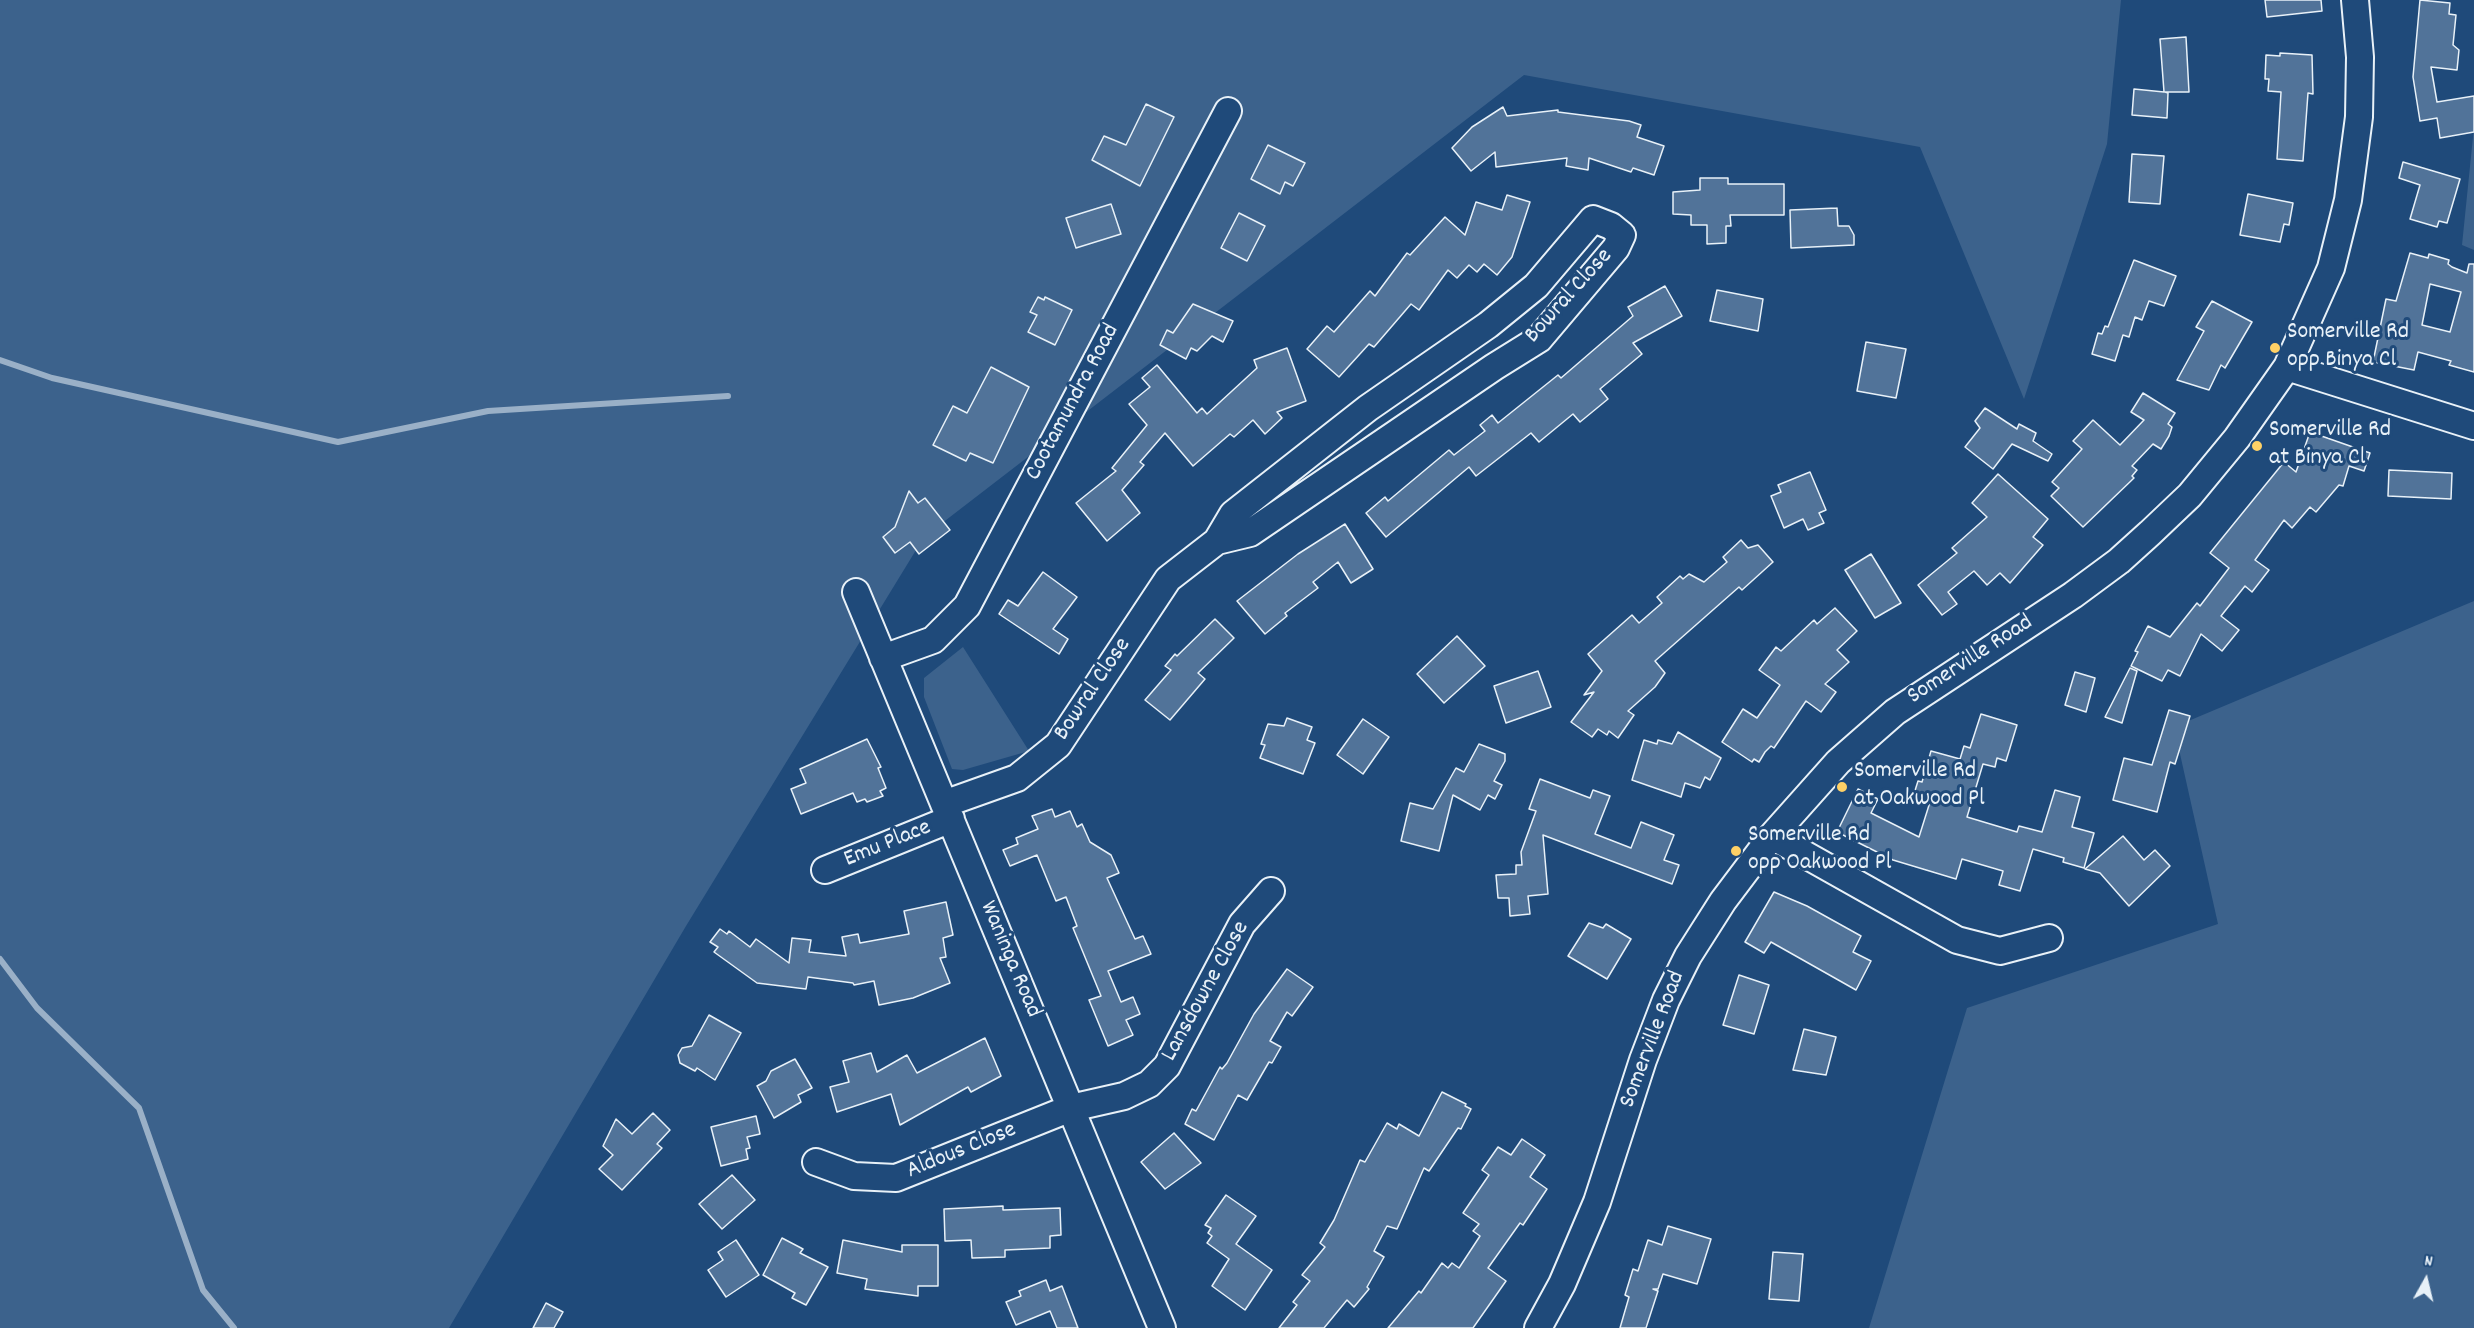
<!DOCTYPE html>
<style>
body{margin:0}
#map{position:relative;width:2474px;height:1328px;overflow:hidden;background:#1f4a7a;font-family:Dekko,sans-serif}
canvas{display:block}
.north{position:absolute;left:2396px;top:1250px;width:60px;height:60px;-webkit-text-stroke:4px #1f4a7a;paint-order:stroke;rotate:8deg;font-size:16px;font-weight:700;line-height:24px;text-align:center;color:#e8f1f8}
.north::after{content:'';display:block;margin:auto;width:21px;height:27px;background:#e8f1f8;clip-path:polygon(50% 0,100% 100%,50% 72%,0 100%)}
</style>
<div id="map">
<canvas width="2474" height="1328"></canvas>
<div class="north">N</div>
</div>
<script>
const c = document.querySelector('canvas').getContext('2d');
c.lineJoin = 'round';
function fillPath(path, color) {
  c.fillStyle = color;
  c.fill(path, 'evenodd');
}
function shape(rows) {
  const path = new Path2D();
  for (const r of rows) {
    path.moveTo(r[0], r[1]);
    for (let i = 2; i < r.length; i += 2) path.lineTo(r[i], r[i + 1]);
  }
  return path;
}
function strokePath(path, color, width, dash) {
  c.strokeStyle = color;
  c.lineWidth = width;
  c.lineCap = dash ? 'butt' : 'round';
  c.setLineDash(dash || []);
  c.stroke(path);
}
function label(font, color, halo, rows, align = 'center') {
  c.font = font + ' Dekko,sans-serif';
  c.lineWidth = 6;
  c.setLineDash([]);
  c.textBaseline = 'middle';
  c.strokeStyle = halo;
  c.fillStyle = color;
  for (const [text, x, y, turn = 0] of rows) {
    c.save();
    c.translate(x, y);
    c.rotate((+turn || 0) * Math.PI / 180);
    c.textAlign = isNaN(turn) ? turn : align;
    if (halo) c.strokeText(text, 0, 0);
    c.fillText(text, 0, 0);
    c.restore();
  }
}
const green = shape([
 [0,0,2121,0,2107,144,2024,399,1920,147,1524,75,924,537,686,926,449,1328,0,1328],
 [2474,127,2474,250,2462,245],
 [2474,601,2474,1328,1869,1328,1967,1008,2218,924,2174,727],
 [963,647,1029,751,963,770,952,769,924,697,924,678]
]);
const stream = shape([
 [0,360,52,378,338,442,488,411,728,396],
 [0,959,37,1008,139,1108,203,1290,234,1328]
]);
const building = shape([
 [2265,0,2321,0,2322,11,2267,17,2265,0],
 [2420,0,2450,3,2449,14,2456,15,2453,45,2459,50,2457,70,2431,67,2437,102,2474,96,2474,132,2440,138,2437,118,2420,121,2413,77,2420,0],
 [2186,37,2189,92,2165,92,2168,93,2167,118,2132,115,2134,89,2164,92,2160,39,2186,37],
 [2280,53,2312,55,2313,94,2308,93,2303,161,2277,159,2281,92,2268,91,2269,79,2265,79,2266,55,2280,56,2280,53],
 [1146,104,1174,117,1140,186,1092,160,1104,136,1126,145,1146,104],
 [1503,107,1507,116,1558,110,1558,112,1629,121,1641,125,1637,137,1664,146,1654,175,1633,168,1631,172,1589,158,1588,170,1566,166,1567,158,1496,167,1495,152,1471,171,1452,148,1472,127,1503,107],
 [1268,145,1305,163,1293,186,1285,182,1280,194,1251,179,1268,145],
 [2132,154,2164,156,2160,204,2129,202,2132,154],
 [2403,162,2460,179,2447,223,2439,221,2437,227,2410,219,2420,185,2399,178,2403,162],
 [1700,178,1728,178,1728,184,1784,184,1784,215,1730,215,1731,226,1726,226,1726,243,1707,244,1707,225,1691,225,1691,215,1673,214,1673,192,1700,190,1700,178],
 [2248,194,2293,203,2289,225,2284,224,2280,242,2240,235,2248,194],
 [1507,195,1530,202,1512,257,1497,275,1484,264,1477,272,1469,265,1457,278,1448,270,1419,310,1411,304,1374,347,1369,344,1339,377,1307,349,1327,326,1334,332,1370,291,1375,296,1407,253,1410,255,1445,217,1465,235,1476,202,1502,210,1507,195],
 [1111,204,1121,234,1076,248,1066,218,1111,204],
 [1837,208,1838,226,1849,226,1854,235,1854,245,1791,248,1790,210,1837,208],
 [1239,213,1265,226,1247,261,1221,248,1239,213],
 [2410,253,2428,258,2429,254,2449,260,2448,264,2452,267,2467,273,2469,264,2474,264,2474,372,2449,365,2451,361,2418,352,2414,370,2373,362,2386,299,2396,301,2410,253],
 [2430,284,2461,292,2450,332,2422,325,2430,284],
 [2134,260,2176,276,2164,306,2149,301,2142,320,2135,317,2129,337,2123,335,2115,361,2092,354,2098,333,2102,334,2105,326,2108,327,2134,260],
 [1665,286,1682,316,1633,343,1642,354,1600,389,1608,399,1580,422,1573,414,1539,442,1531,433,1476,476,1469,467,1386,537,1366,513,1385,497,1388,501,1449,450,1454,455,1485,431,1480,425,1492,415,1498,423,1558,375,1561,378,1633,316,1628,307,1665,286],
 [1717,290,1763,299,1758,331,1710,321,1717,290],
 [1038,297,1044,300,1045,297,1072,310,1055,345,1028,332,1037,315,1030,312,1038,297],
 [2212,301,2252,322,2225,368,2221,365,2209,390,2177,380,2204,331,2196,327,2212,301],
 [1193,304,1233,321,1223,342,1212,336,1197,351,1191,348,1186,359,1160,345,1167,330,1173,333,1193,304],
 [1866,342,1906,349,1896,398,1857,391,1866,342],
 [1287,348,1306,401,1277,412,1282,418,1265,434,1253,420,1234,437,1230,434,1193,466,1165,433,1140,462,1144,465,1122,490,1140,513,1107,541,1076,503,1116,471,1112,468,1147,425,1129,404,1150,387,1142,378,1157,365,1197,413,1202,408,1207,414,1257,368,1254,360,1287,348],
 [991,367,1029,387,993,463,970,453,966,461,933,445,953,406,967,413,991,367],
 [2143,393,2175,413,2168,424,2172,427,2169,436,2161,449,2153,444,2132,466,2137,470,2132,476,2134,478,2083,527,2051,496,2059,488,2052,482,2082,449,2073,441,2093,420,2120,445,2144,420,2131,412,2143,393],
 [1985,408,2017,429,2019,424,2036,433,2033,441,2052,454,2048,461,2012,444,1993,469,1965,447,1980,428,1975,421,1985,408],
 [2310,432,2370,453,2364,471,2349,466,2343,486,2339,485,2316,512,2310,507,2292,528,2284,520,2255,560,2269,570,2252,592,2245,586,2221,616,2239,630,2222,651,2201,634,2180,676,2168,670,2162,681,2131,666,2138,652,2135,651,2148,626,2170,637,2197,603,2200,606,2229,568,2210,553,2284,462,2296,472,2310,432],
 [2389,470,2452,473,2451,499,2388,496,2389,470],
 [1810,472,1826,510,1819,513,1824,523,1808,530,1803,519,1784,528,1771,496,1781,492,1778,485,1810,472],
 [1998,474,2048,519,2033,537,2043,545,2010,583,2000,573,1987,585,1974,571,1948,592,1957,604,1942,615,1918,585,1957,553,1952,548,1987,517,1972,503,1998,474],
 [909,491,918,503,925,498,950,530,919,554,910,542,895,553,883,537,895,527,909,491],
 [1345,524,1373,569,1351,583,1338,562,1313,582,1318,588,1285,613,1287,616,1265,634,1237,601,1298,554,1345,524],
 [1741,540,1748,548,1758,545,1773,562,1742,590,1739,587,1655,661,1665,673,1655,687,1628,711,1634,715,1618,738,1609,731,1607,735,1598,729,1592,737,1571,722,1594,692,1584,695,1602,671,1588,654,1632,615,1639,623,1662,603,1657,597,1680,576,1683,579,1689,574,1704,582,1727,562,1723,557,1741,540],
 [1871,554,1901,603,1875,618,1845,570,1871,554],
 [1043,572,1077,597,1053,629,1068,639,1059,654,999,614,1008,600,1018,606,1043,572],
 [1835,608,1857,631,1837,650,1849,662,1825,684,1836,692,1821,712,1806,701,1774,748,1771,746,1765,752,1759,762,1754,759,1752,762,1722,742,1743,709,1757,718,1780,685,1759,670,1776,647,1781,651,1814,620,1817,624,1835,608],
 [1215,619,1234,638,1198,673,1205,679,1170,720,1145,700,1171,670,1165,666,1175,654,1177,656,1215,619],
 [1457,636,1485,666,1444,703,1417,674,1457,636],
 [2130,668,2137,671,2122,723,2105,717,2130,668],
 [1538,671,1551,707,1506,723,1494,686,1538,671],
 [2075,672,2095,678,2086,712,2065,705,2075,672],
 [2169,710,2190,716,2175,764,2170,762,2157,812,2113,800,2124,758,2152,765,2169,710],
 [1981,714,2017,725,2006,761,1997,758,1995,767,1983,764,1967,817,2017,832,2019,826,2042,832,2055,790,2080,797,2072,827,2094,833,2084,868,2063,862,2064,858,2033,849,2020,891,1999,885,2003,871,1962,859,1956,879,1893,860,1837,832,1858,789,1878,799,1871,813,1919,837,1930,802,1913,797,1918,781,1922,782,1931,751,1960,759,1964,746,1970,748,1981,714],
 [1287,718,1312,727,1307,740,1315,743,1303,774,1260,758,1265,745,1261,744,1268,724,1284,726,1287,718],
 [1363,719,1389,737,1363,774,1337,755,1363,719],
 [1678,732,1721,758,1710,780,1705,777,1700,788,1685,783,1681,797,1632,780,1644,740,1657,744,1658,740,1672,744,1678,732],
 [867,739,881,767,878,768,886,788,880,791,883,796,867,802,865,799,857,802,853,793,801,814,791,789,806,783,800,769,867,739],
 [1479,744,1505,754,1505,761,1494,781,1502,785,1495,799,1488,795,1480,810,1453,795,1439,851,1401,841,1410,803,1433,809,1456,768,1464,772,1479,744],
 [1540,779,1590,798,1593,790,1610,796,1595,834,1631,848,1641,822,1674,835,1664,860,1679,865,1672,884,1543,835,1548,894,1528,896,1530,914,1510,916,1509,898,1498,898,1496,875,1516,874,1516,865,1522,865,1521,852,1536,811,1529,809,1540,779],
 [1052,809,1055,817,1070,811,1077,827,1082,824,1090,842,1111,855,1119,873,1107,878,1135,939,1143,936,1151,954,1108,971,1121,1002,1133,997,1140,1014,1126,1020,1133,1035,1108,1046,1089,1000,1101,996,1073,928,1077,926,1066,897,1056,901,1037,855,1010,866,1003,850,1018,844,1016,838,1038,829,1032,816,1052,809],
 [2123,836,2144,860,2155,850,2170,866,2129,906,2100,873,2085,869,2123,836],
 [1774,892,1807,906,1861,936,1853,952,1871,961,1856,990,1771,942,1764,953,1745,942,1774,892],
 [946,902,953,935,943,938,946,957,940,958,950,983,913,998,879,1005,874,981,854,985,853,983,808,977,806,989,757,983,714,952,718,947,710,942,720,929,727,934,729,931,750,947,756,939,789,963,792,938,811,940,809,952,846,956,842,937,858,934,860,943,909,934,904,911,946,902],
 [1589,923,1603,928,1606,924,1631,939,1607,979,1568,956,1589,923],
 [1287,969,1313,987,1292,1016,1287,1012,1270,1041,1281,1047,1272,1063,1269,1062,1247,1100,1238,1095,1214,1140,1185,1124,1192,1109,1196,1111,1220,1067,1222,1069,1227,1063,1254,1014,1287,969],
 [1739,975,1769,985,1754,1034,1723,1025,1739,975],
 [709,1015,741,1033,715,1080,697,1068,695,1071,680,1063,678,1055,682,1048,692,1046,709,1015],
 [1804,1029,1836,1037,1826,1075,1793,1070,1804,1029],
 [985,1038,1001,1076,971,1092,968,1087,900,1125,891,1094,837,1112,830,1087,849,1082,843,1061,871,1053,877,1072,907,1055,917,1073,985,1038],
 [795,1059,812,1088,798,1095,801,1102,774,1118,757,1086,766,1081,771,1071,795,1059],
 [1442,1092,1466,1104,1465,1106,1471,1109,1461,1129,1458,1128,1429,1171,1424,1168,1397,1229,1387,1226,1374,1251,1384,1257,1367,1287,1369,1289,1354,1307,1347,1300,1324,1328,1279,1328,1297,1305,1293,1302,1310,1281,1302,1275,1325,1247,1320,1243,1334,1220,1360,1160,1365,1162,1387,1123,1397,1129,1399,1124,1419,1136,1442,1092],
 [653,1113,670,1130,657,1144,662,1148,622,1190,599,1169,613,1155,603,1146,616,1119,632,1134,653,1113],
 [756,1116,760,1134,747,1137,750,1148,746,1149,748,1159,721,1166,711,1127,756,1116],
 [1174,1133,1201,1163,1165,1189,1141,1162,1174,1133],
 [1522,1139,1545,1155,1530,1177,1547,1189,1523,1225,1520,1223,1488,1268,1506,1281,1473,1328,1388,1328,1419,1291,1421,1293,1442,1263,1448,1268,1452,1263,1459,1268,1480,1236,1473,1231,1479,1224,1463,1213,1489,1175,1482,1170,1498,1147,1511,1155,1522,1139],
 [732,1175,755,1200,722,1229,699,1204,732,1175],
 [1226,1195,1256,1216,1236,1244,1272,1270,1245,1310,1212,1286,1229,1259,1207,1243,1212,1236,1208,1233,1211,1228,1205,1225,1226,1195],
 [1003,1206,1003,1210,1060,1208,1061,1235,1050,1236,1050,1248,1005,1250,1005,1257,972,1258,971,1240,945,1241,944,1209,1003,1206],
 [1668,1226,1711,1239,1697,1284,1663,1274,1658,1289,1653,1289,1658,1291,1646,1328,1620,1328,1629,1297,1625,1295,1633,1269,1638,1271,1648,1240,1662,1245,1668,1226],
 [782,1238,803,1249,800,1253,828,1267,806,1305,792,1298,795,1293,763,1275,782,1238],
 [736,1240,759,1275,726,1297,708,1270,723,1260,718,1252,736,1240],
 [843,1240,902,1252,902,1245,938,1245,938,1286,918,1286,918,1296,865,1289,867,1279,837,1273,843,1240],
 [1773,1252,1803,1254,1799,1301,1769,1299,1773,1252],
 [1046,1280,1050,1291,1062,1286,1078,1328,1057,1328,1050,1311,1016,1325,1006,1302,1021,1296,1019,1291,1046,1280],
 [546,1303,563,1312,554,1328,533,1328,546,1303]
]);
const minor = shape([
 [2287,367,2474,426],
 [856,592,1162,1328],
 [883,658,933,640,967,606,1228,111],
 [944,804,1017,778,1058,745,1168,579,1217,541,1233,514,1368,408,1488,325,1536,286,1593,219,1611,226,1622,235,1616,248,1539,339,1494,367,1250,533,1217,541],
 [1772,836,1957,940,2000,951,2049,938],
 [825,870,951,819],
 [816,1162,854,1176,896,1178,1071,1108,1124,1096,1149,1084,1167,1066,1242,924,1271,891],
 [1538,1328,1562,1284,1597,1202,1643,1060,1666,1000,1688,956,1723,901,1772,836,1838,762,1895,712,2073,595,2119,561,2150,533,2190,495,2237,438,2287,367,2331,268,2348,200,2359,117,2360,57,2355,0]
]);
const markers = [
 [2275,348,6,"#ffd166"],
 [2257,446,6,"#ffd166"],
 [1842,787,6,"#ffd166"],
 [1736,851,6,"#ffd166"]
];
const streetNames = [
 ["Bowral Close",1570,297,-48],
 ["Cootamundra Road",1074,403,-62],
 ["Somerville Road",1971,661,-33],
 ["Bowral Close",1094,690,-56],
 ["Emu Place",888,845,-22],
 ["Waninga Road",1009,960,67],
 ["Lansdowne Close",1207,992,-61],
 ["Somerville Road",1654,1040,-69],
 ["Aldous Close",962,1152,-22]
];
const poiNames = [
 ["Somerville Rd",2287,334],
 ["opp Binya Cl",2287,362],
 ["Somerville Rd",2269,432],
 ["at Binya Cl",2269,460],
 ["Somerville Rd",1854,773],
 ["at Oakwood Pl",1854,801],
 ["Somerville Rd",1748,837],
 ["opp Oakwood Pl",1748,865]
];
fillPath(green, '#3c628c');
strokePath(stream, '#9ab0c7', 6);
fillPath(building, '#517399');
strokePath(building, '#e8f1f8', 1.5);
strokePath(minor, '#e8f1f8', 30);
strokePath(minor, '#1f4a7a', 26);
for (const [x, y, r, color] of markers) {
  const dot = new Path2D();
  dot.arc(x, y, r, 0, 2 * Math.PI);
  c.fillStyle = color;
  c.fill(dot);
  strokePath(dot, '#1f4a7a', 2);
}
label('24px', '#e8f1f8', '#1f4a7a', streetNames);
label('24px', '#e8f1f8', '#1f4a7a', poiNames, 'left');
</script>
